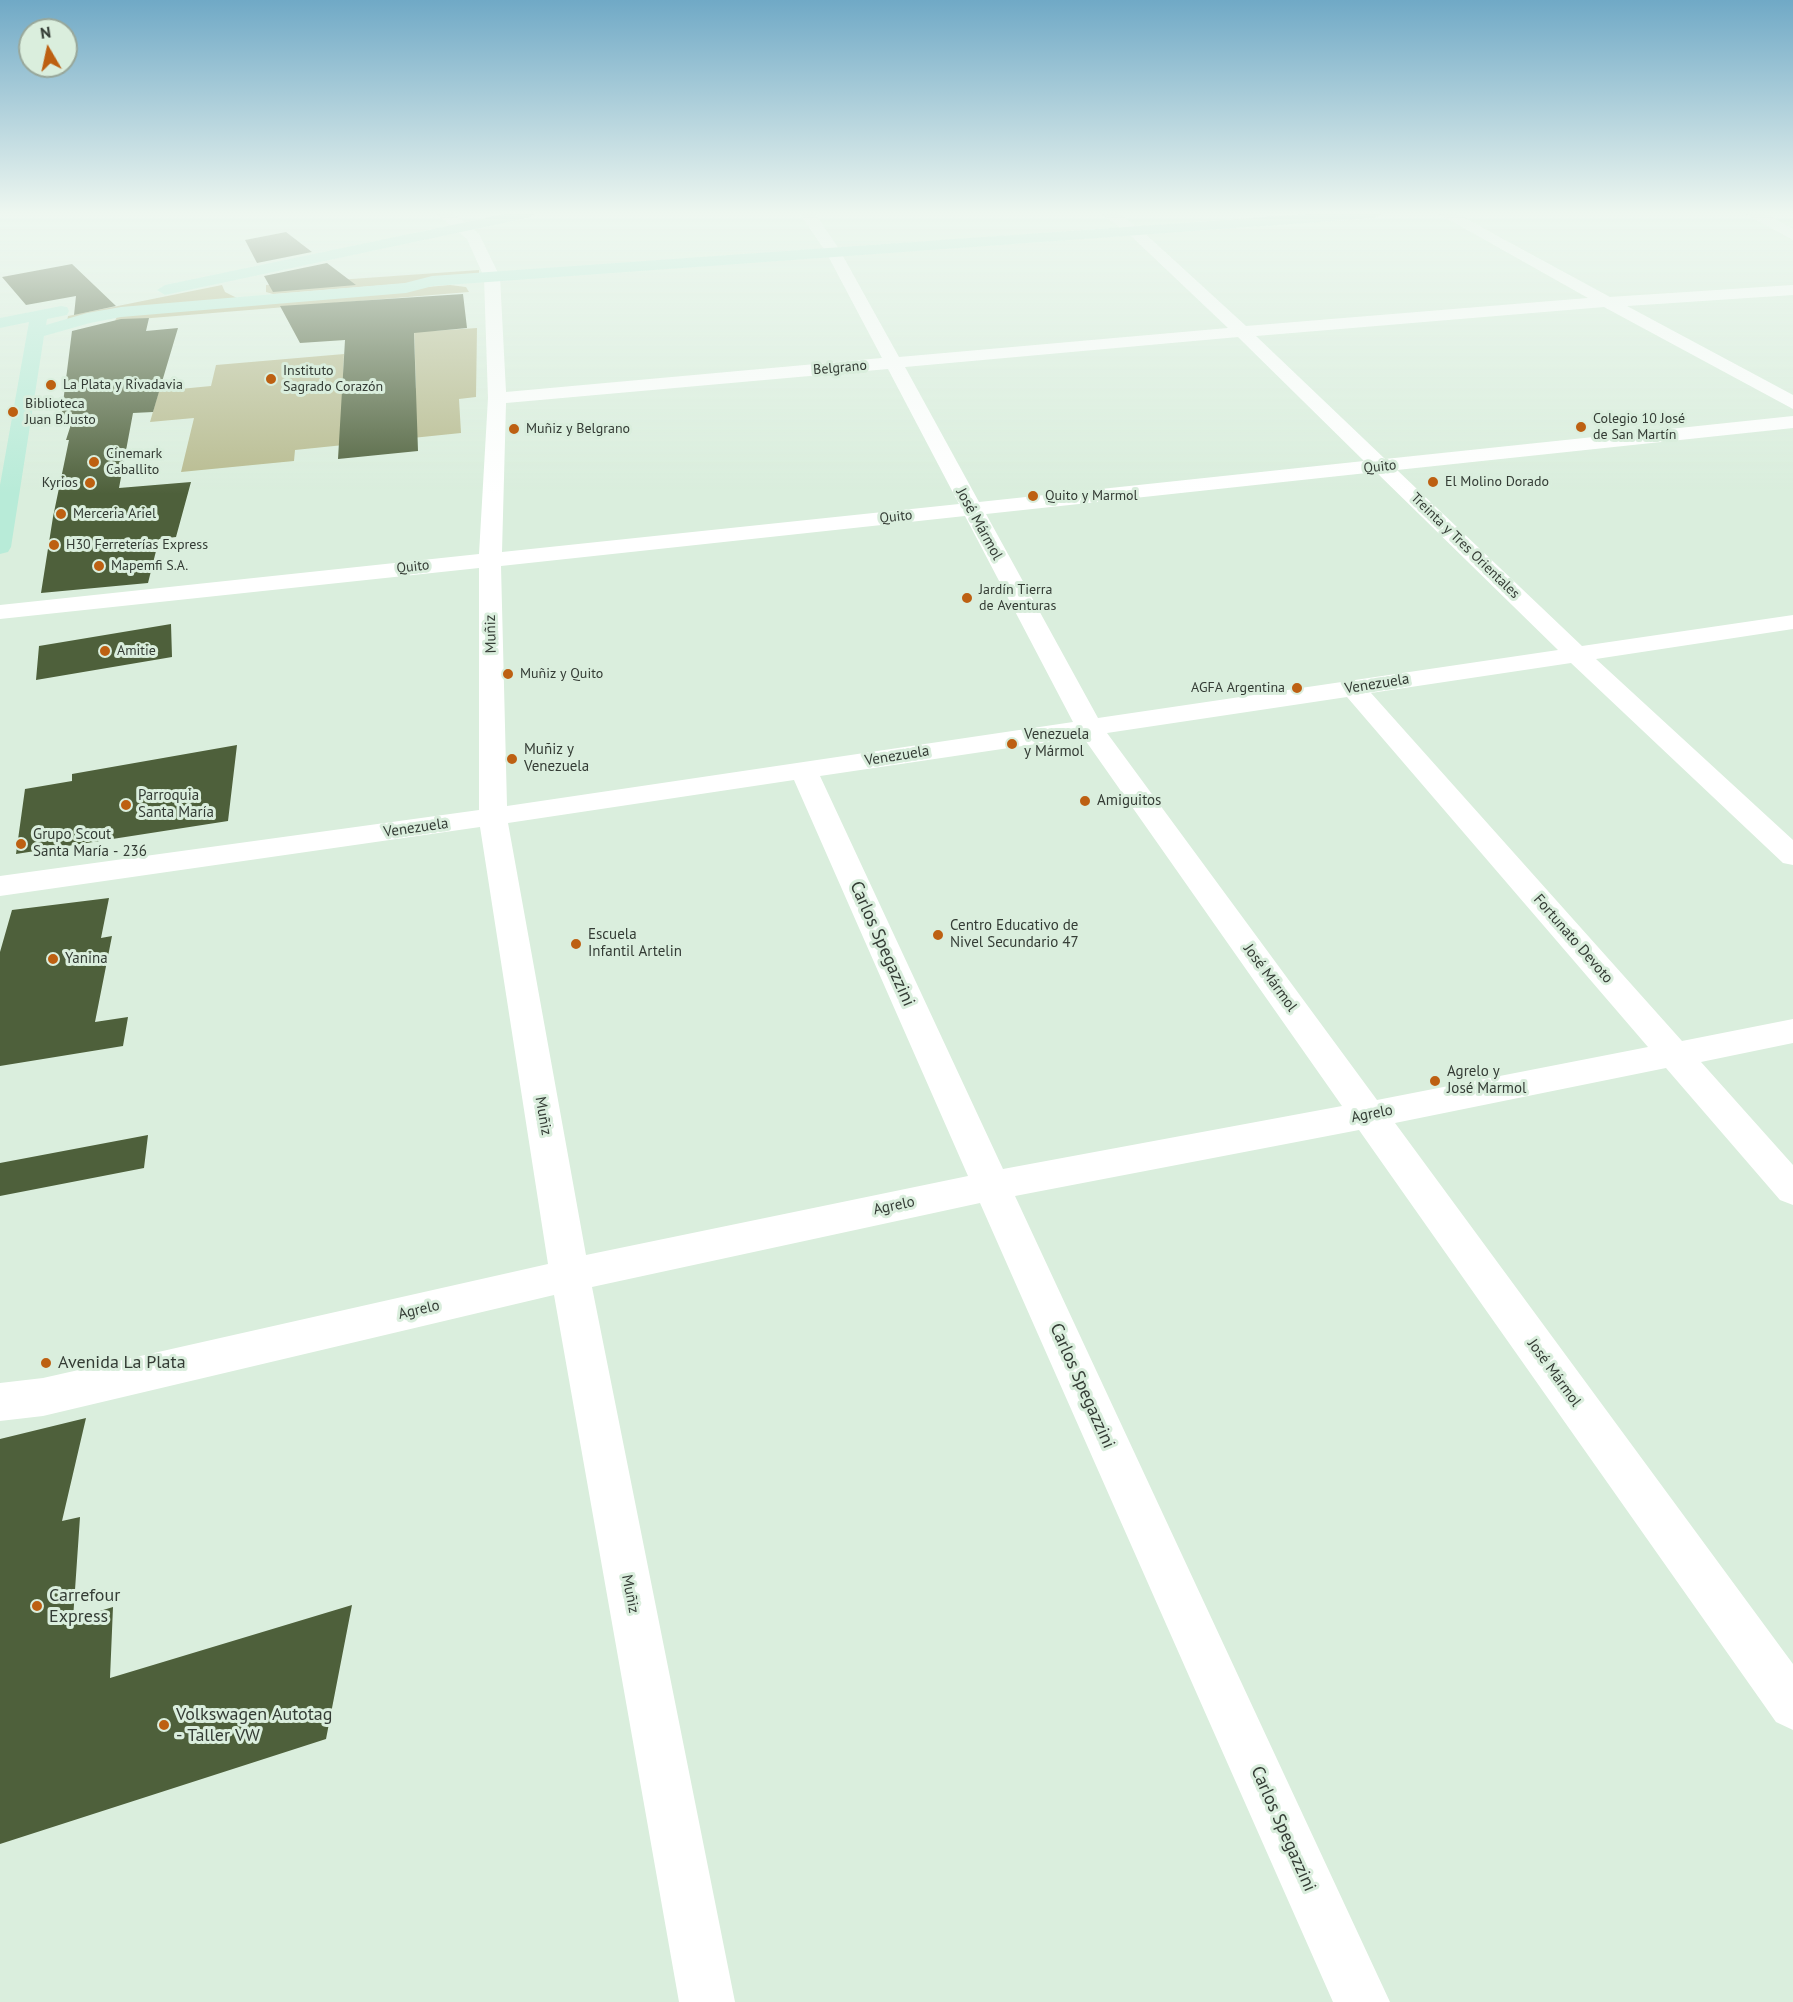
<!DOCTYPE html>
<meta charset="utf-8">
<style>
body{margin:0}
#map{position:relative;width:1793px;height:2002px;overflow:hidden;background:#daeedd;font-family:"PT Sans",sans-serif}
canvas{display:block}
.north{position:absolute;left:18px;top:18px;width:60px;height:60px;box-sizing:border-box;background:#daeedd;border:2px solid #98a79a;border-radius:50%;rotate:351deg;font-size:16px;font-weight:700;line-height:24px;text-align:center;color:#343c35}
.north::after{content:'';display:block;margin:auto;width:21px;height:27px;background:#bd6012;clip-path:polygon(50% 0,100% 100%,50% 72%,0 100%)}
</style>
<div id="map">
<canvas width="1793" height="2002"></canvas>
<div class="north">N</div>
</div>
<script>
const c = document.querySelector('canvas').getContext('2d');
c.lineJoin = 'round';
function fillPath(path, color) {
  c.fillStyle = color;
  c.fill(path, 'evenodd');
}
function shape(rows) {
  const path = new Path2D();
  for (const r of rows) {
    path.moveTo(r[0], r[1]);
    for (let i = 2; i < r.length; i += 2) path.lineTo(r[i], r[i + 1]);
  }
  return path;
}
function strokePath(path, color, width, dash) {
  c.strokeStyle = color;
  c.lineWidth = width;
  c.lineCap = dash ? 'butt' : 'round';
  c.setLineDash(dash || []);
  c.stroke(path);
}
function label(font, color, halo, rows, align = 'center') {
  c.font = font + ' "PT Sans",sans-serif';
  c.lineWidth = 6;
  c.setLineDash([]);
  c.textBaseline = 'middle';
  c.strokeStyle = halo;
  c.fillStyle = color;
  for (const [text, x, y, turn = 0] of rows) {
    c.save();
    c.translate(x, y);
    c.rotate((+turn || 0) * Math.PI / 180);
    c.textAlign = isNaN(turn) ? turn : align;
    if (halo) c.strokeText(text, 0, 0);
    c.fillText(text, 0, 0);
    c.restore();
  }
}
const green = shape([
 [479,270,479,273,412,283,273,294,266,292,266,285],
 [222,285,225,292,239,299,67,321,68,316],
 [450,285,466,287,469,292,115,321,118,314],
 [414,328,431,331,477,328,476,397,459,399,461,433,295,450,294,461,181,472,194,418,150,422,159,391,211,386,216,365,344,354,342,394,416,388]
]);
const building = shape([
 [286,232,312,252,257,263,245,240],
 [327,263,356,285,273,292,264,276],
 [72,264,116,306,74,315,76,296,26,305,2,277],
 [463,294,467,328,414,333,418,451,338,459,345,340,300,343,280,306],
 [149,318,146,331,178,328,153,412,133,413,119,488,191,482,176,537,159,539,148,583,41,593,53,517,69,440,66,440,73,418,61,419,72,331,121,319],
 [171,624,172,657,36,680,39,646],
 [237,745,228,821,16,854,25,789,72,781,72,774],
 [109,898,101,938,112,936,95,1022,128,1017,123,1046,0,1066,0,952,12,910],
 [148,1135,144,1168,0,1196,0,1163],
 [86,1418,62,1521,80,1517,73,1619,113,1607,110,1678,352,1605,326,1739,0,1844,0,1439]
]);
const minor = shape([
 [437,214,454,214,479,234,500,277,506,392,882,358,826,252,800,214,815,214,839,249,899,357,1228,328,1130,235,1102,214,1119,214,1140,229,1246,326,1588,298,1439,214,1457,214,1610,297,1793,285,1793,295,1627,306,1793,395,1793,409,1604,307,1256,336,1385,459,1793,416,1793,428,1397,470,1582,646,1793,615,1793,629,1596,659,1793,840,1793,865,1783,863,1571,663,1371,693,1682,1041,1793,1019,1793,1043,1701,1062,1793,1165,1793,1205,1780,1200,1666,1068,1395,1123,1793,1664,1793,1730,1776,1722,1359,1130,1015,1196,1390,2002,1333,2002,980,1203,592,1287,735,2002,679,2002,554,1295,43,1416,0,1421,0,1383,43,1378,548,1264,480,827,0,896,0,876,479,810,479,568,0,619,0,605,479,554,488,398,484,277,467,239,437,214],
 [1238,337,1364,461,979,502,905,367,1238,337],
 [888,369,959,504,502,552,506,403,888,369],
 [1376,472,1558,650,1098,718,986,514,1376,472],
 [965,516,1073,722,507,806,501,566,965,516],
 [1347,697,1648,1047,1377,1100,1107,733,1347,697],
 [1083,737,1342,1106,1003,1169,820,776,1083,737],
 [794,780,968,1176,586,1255,508,823,794,780],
 [1746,214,1765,214,1793,229,1793,240,1746,214]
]);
const major = shape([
 [505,214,534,214,527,218,165,295,157,290,165,285,505,214],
 [1309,214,1381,214,1374,218,433,286,406,293,121,317,90,323,44,336,11,547,8,552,0,554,0,485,29,322,0,328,0,318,61,306,67,307,69,311,67,315,47,319,46,325,87,313,121,307,405,283,432,276,1309,214]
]);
const markers = [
 [271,379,6,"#bd6012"],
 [51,385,6,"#bd6012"],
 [13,412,6,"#bd6012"],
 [1581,427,6,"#bd6012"],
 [514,429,6,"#bd6012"],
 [94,462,6,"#bd6012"],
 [1433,482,6,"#bd6012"],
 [90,483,6,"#bd6012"],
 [1033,496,6,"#bd6012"],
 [61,514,6,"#bd6012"],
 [54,545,6,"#bd6012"],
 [99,566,6,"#bd6012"],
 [967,598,6,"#bd6012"],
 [105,651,6,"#bd6012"],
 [508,674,6,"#bd6012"],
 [1297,688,6,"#bd6012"],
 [1012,744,6,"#bd6012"],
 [512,759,6,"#bd6012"],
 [1085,801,6,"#bd6012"],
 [126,805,6,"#bd6012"],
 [21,844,6,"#bd6012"],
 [938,935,6,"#bd6012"],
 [576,944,6,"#bd6012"],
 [53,959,6,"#bd6012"],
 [1435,1081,6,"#bd6012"],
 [46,1363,6,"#bd6012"],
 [37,1606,6,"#bd6012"],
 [164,1725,6,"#bd6012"]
];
const farStreetnames = [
 ["Belgrano",840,368,-5],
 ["Quito",1380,467,-6],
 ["Quito",896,517,-6],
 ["Treinta y Tres Orientales",1465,546,44],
 ["Quito",413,567,-6]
];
const farPoinames = [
 ["Instituto",283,371],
 ["Sagrado Corazón",283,387],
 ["La Plata y Rivadavia",63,385],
 ["Biblioteca",25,404],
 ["Juan B.Justo",25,420],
 ["Colegio 10 José",1593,419],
 ["de San Martín",1593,435],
 ["Muñiz y Belgrano",526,429],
 ["Cinemark",106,454],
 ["Caballito",106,470],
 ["El Molino Dorado",1445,482],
 ["Kyrios",78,483,"right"],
 ["Quito y Marmol",1045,496],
 ["Merceria Ariel",73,514],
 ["H30 Ferreterías Express",66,545],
 ["Mapemfi S.A.",111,566],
 ["Jardín Tierra",979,590],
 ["de Aventuras",979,606],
 ["Amitie",117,651],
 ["Muñiz y Quito",520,674],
 ["AGFA Argentina",1285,688,"right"]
];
const streetNames = [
 ["José Mármol",979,524,61],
 ["Muñiz",491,634,-91],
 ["Venezuela",1377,684,-9],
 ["Venezuela",897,756,-9],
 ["Venezuela",416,828,-8],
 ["Fortunato Devoto",1573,939,49],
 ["José Mármol",1270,978,54],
 ["Agrelo",1372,1114,-11],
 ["Muñiz",543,1116,80],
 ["Agrelo",894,1206,-12],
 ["Agrelo",419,1310,-13],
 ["José Mármol",1554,1373,54],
 ["Muñiz",630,1594,79]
];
const poiNames = [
 ["Venezuela",1024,735],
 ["y Mármol",1024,752],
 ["Muñiz y",524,750],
 ["Venezuela",524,767],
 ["Parroquia",138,796],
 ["Santa María",138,813],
 ["Amiguitos",1097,801],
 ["Grupo Scout",33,835],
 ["Santa María - 236",33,852],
 ["Centro Educativo de",950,926],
 ["Nivel Secundario 47",950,943],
 ["Escuela",588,935],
 ["Infantil Artelin",588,952],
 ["Yanina",65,959],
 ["Agrelo y",1447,1072],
 ["José Marmol",1447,1089]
];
const nearStreetnames = [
 ["Carlos Spegazzini",882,944,66],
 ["Carlos Spegazzini",1082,1386,66],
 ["Carlos Spegazzini",1283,1829,66]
];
const nearPoinames = [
 ["Avenida La Plata",58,1363],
 ["Carrefour",49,1596],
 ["Express",49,1617],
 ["Volkswagen Autotag",176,1715],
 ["- Taller VW",176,1736]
];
fillPath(green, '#b7ba8e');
fillPath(building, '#4e603b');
fillPath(minor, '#fff');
fillPath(major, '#b8ebd8');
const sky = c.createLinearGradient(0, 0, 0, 494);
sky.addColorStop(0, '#70a9c6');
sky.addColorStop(0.43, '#eef7f0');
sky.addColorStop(1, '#eef7f000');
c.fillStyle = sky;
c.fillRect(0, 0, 1793, 494);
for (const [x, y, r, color] of markers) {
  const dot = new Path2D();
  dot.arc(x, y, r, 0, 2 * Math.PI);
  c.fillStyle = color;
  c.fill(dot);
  strokePath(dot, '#daeedd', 2);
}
label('14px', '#343c35', '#daeedd', farStreetnames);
label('14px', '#343c35', '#daeedd', farPoinames, 'left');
label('15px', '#343c35', '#daeedd', streetNames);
label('15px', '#343c35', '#daeedd', poiNames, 'left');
label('18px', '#343c35', '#daeedd', nearStreetnames);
label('18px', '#343c35', '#daeedd', nearPoinames, 'left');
</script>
